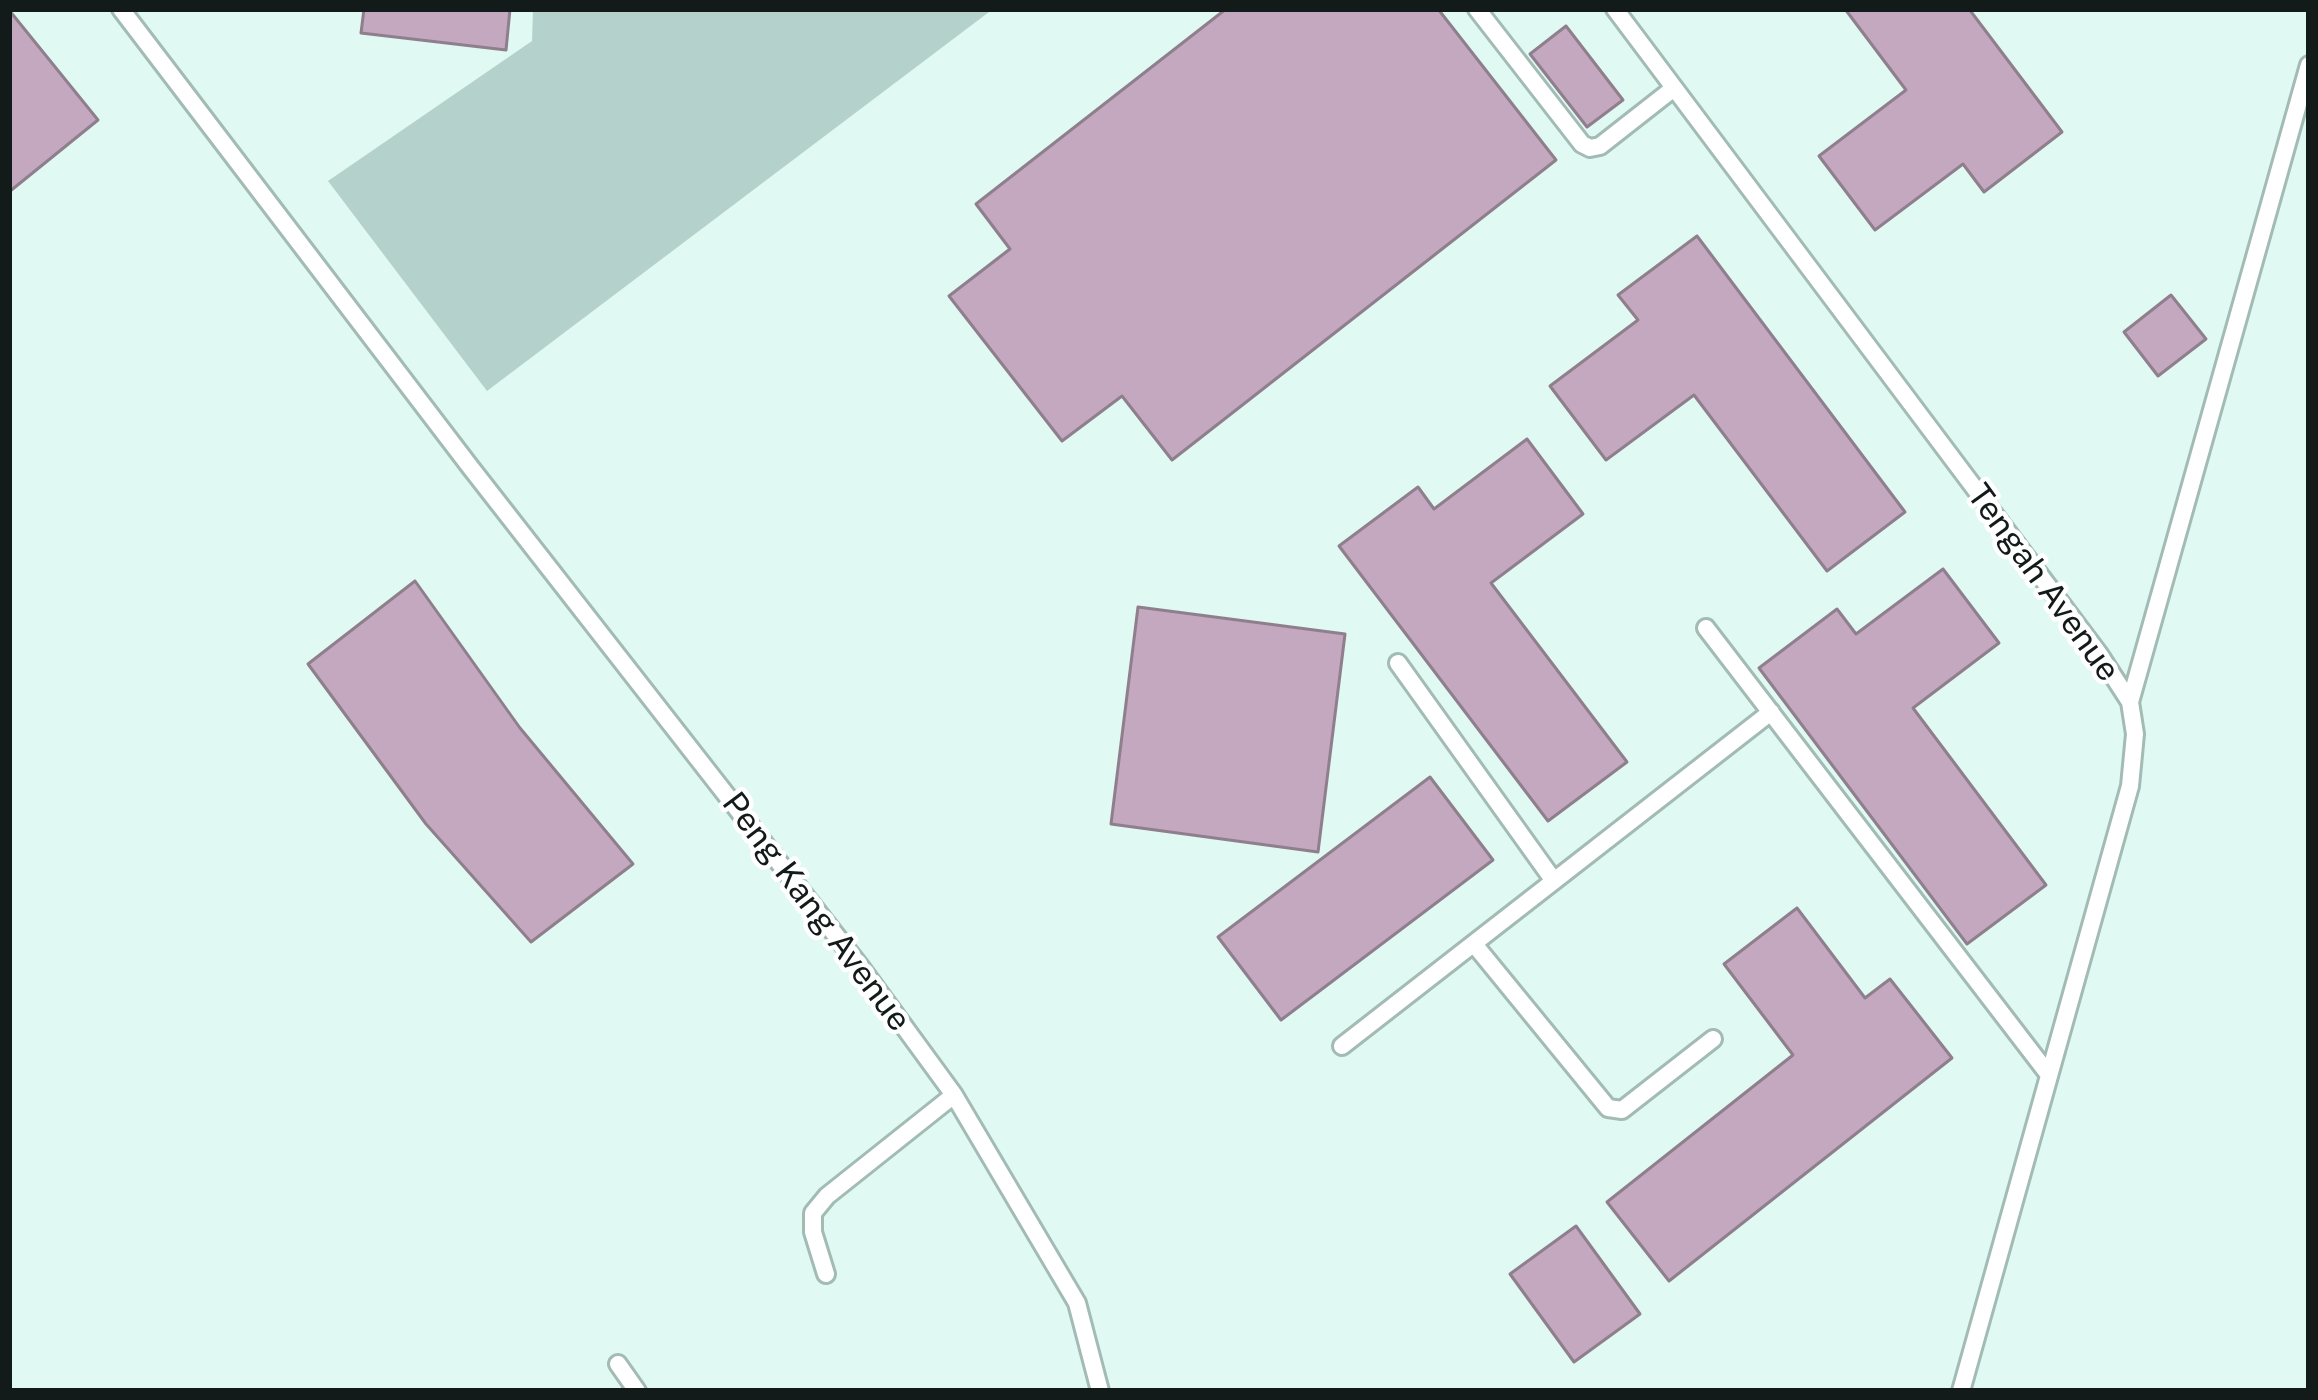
<!DOCTYPE html>
<style>
body{margin:0}
#map{position:relative;width:2318px;height:1400px;overflow:hidden;background:#e0f9f2;font-family:"Public Sans",sans-serif}
canvas{display:block}
.frame{position:absolute;inset:0;border:12px solid #121b19;pointer-events:none}
</style>
<div id="map">
<canvas width="2318" height="1400"></canvas>
<div class="frame"></div>
</div>
<script>
const c = document.querySelector('canvas').getContext('2d');
c.lineJoin = 'round';
function fillPath(path, color) {
  c.fillStyle = color;
  c.fill(path, 'evenodd');
}
function shape(rows) {
  const path = new Path2D();
  for (const r of rows) {
    path.moveTo(r[0], r[1]);
    for (let i = 2; i < r.length; i += 2) path.lineTo(r[i], r[i + 1]);
  }
  return path;
}
function strokePath(path, color, width, dash) {
  c.strokeStyle = color;
  c.lineWidth = width;
  c.lineCap = dash ? 'butt' : 'round';
  c.setLineDash(dash || []);
  c.stroke(path);
}
function label(font, color, halo, rows, align = 'center') {
  c.font = font + ' "Public Sans",sans-serif';
  c.lineWidth = 9;
  c.setLineDash([]);
  c.textBaseline = 'middle';
  c.strokeStyle = halo;
  c.fillStyle = color;
  for (const [text, x, y, turn = 0] of rows) {
    c.save();
    c.translate(x, y);
    c.rotate((+turn || 0) * Math.PI / 180);
    c.textAlign = isNaN(turn) ? turn : align;
    if (halo) c.strokeText(text, 0, 0);
    c.fillText(text, 0, 0);
    c.restore();
  }
}
const green = shape([
 [533,9,993,9,487,391,328,181,532,41]
]);
const building = shape([
 [364,9,510,9,506,50,361,33,364,9],
 [1226,9,1438,9,1556,160,1172,460,1122,396,1062,441,949,296,1010,249,976,204,1226,9],
 [1845,9,1969,9,2062,132,1984,192,1963,164,1875,230,1819,156,1906,90,1845,9],
 [9,10,98,120,9,192,9,10],
 [1566,26,1623,100,1587,127,1530,54,1566,26],
 [1697,236,1905,512,1827,571,1694,395,1606,460,1550,386,1638,320,1618,295,1697,236],
 [2171,295,2206,339,2158,376,2124,332,2171,295],
 [1527,439,1583,514,1491,583,1627,762,1548,821,1339,546,1418,487,1434,509,1527,439],
 [1943,569,1999,643,1913,708,2046,885,1967,944,1759,668,1837,609,1856,634,1943,569],
 [415,581,520,728,633,864,531,942,426,824,308,664,415,581],
 [1138,607,1345,634,1318,852,1111,824,1138,607],
 [1430,777,1493,860,1281,1020,1218,937,1430,777],
 [1797,908,1865,998,1890,979,1952,1058,1669,1281,1607,1202,1793,1055,1724,964,1797,908],
 [1576,1226,1640,1314,1574,1362,1510,1274,1576,1226]
]);
const lane = shape([
 [121,9,471,468,859,965,954,1095,1077,1303,1100,1391],
 [1477,9,1582,144,1590,148,1600,146,1674,88],
 [1615,9,2099,654,2130,702,2135,734,2130,786,1961,1391],
 [1706,628,2049,1075],
 [1398,663,1554,881],
 [2130,702,2309,65],
 [1474,944,1608,1108,1622,1110,1713,1039],
 [1342,1046,1771,712],
 [826,1274,813,1232,813,1213,827,1196,954,1095],
 [618,1364,637,1391]
]);
const streetNames = [
 ["Tengah Avenue",2043,583,54],
 ["Peng Kang Avenue",816,912,53]
];
fillPath(green, '#b4d2cb');
fillPath(building, '#c3a8c0');
strokePath(building, '#8f7f8d', 3);
strokePath(lane, '#a3bbb5', 22);
strokePath(lane, '#fff', 16);
label('33px', '#121b19', '#fff', streetNames);
</script>
